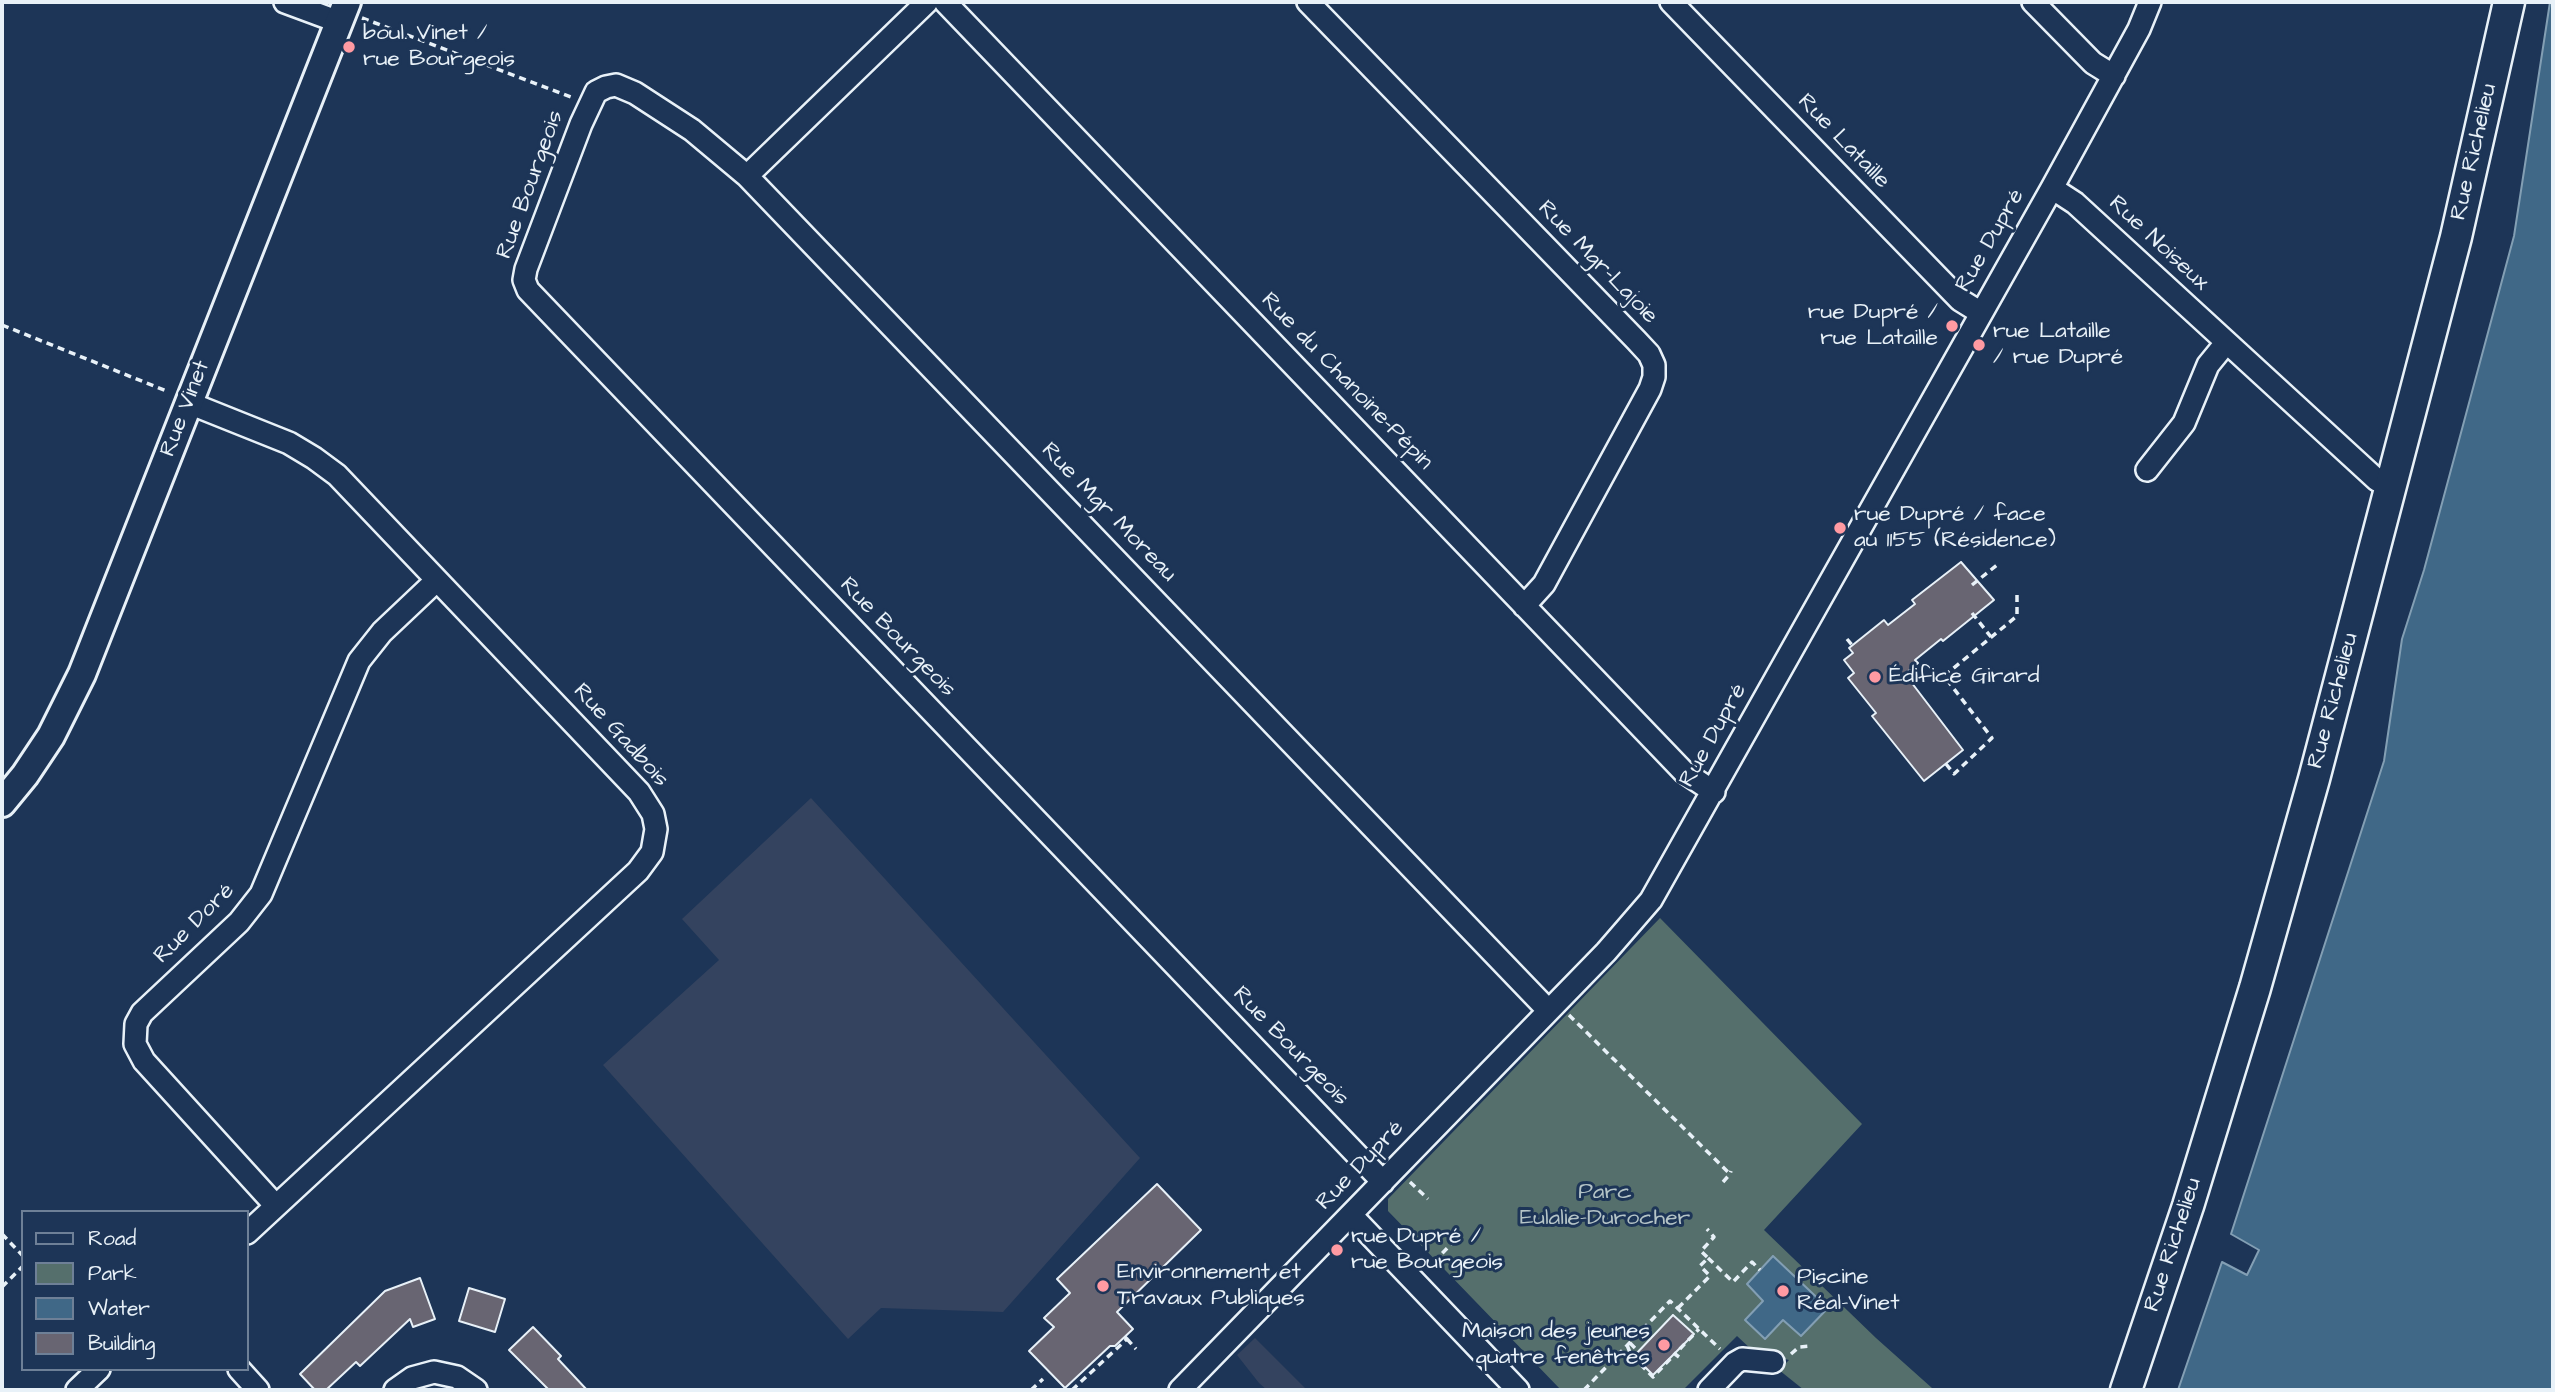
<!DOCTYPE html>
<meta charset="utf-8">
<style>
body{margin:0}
#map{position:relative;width:2555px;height:1392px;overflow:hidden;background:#1d3557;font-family:"Architects Daughter",sans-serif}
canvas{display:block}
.frame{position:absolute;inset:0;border:4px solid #e8f1f8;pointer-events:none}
.legend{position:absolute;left:21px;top:1210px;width:228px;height:161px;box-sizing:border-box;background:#1d3557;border:2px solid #6e8097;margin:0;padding:9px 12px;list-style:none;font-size:21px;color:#e8f1f8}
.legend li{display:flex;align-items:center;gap:14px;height:35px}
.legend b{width:35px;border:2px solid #6e8097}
</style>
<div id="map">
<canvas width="2555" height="1392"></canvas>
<div class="frame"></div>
<ul class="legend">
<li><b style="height:9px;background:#1d3557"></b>Road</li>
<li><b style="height:19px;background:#556f6c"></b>Park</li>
<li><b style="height:19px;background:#406887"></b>Water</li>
<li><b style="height:19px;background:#686572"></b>Building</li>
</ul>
</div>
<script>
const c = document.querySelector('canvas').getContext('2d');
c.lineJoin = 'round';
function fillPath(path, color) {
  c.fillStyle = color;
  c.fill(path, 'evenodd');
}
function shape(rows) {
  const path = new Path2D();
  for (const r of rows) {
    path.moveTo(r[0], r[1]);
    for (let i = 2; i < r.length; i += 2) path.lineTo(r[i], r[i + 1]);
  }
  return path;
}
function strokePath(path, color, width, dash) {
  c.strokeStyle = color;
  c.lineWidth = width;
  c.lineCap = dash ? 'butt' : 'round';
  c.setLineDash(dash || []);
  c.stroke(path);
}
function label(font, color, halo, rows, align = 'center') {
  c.font = font + ' "Architects Daughter",sans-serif';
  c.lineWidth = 6;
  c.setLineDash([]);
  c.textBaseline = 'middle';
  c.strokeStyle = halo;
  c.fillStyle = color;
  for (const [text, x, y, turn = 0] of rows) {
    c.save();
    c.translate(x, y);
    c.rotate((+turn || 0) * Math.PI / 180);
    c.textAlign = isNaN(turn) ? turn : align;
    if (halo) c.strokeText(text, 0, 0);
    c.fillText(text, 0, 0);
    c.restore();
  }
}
const built = shape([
 [811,798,1140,1158,1003,1312,881,1308,848,1339,603,1065,719,960,682,919],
 [1255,1338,1307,1390,1267,1390,1259,1383,1237,1355]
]);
const green = shape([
 [1660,918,1862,1124,1764,1230,1876,1338,1932,1388,1930,1390,1804,1390,1779,1370,1789,1360,1753,1351,1737,1336,1683,1390,1561,1390,1388,1211,1388,1199]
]);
const water = shape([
 [2550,2,2553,2,2553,1390,2178,1390,2222,1262,2247,1275,2259,1250,2231,1234,2384,761,2402,639,2424,570,2514,236,2550,2],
 [1773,1256,1828,1308,1801,1336,1783,1320,1765,1339,1745,1320,1763,1301,1747,1284,1773,1256]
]);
const building = shape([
 [1961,562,1994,600,1943,641,1941,639,1915,660,1918,663,1905,674,1963,750,1924,781,1872,716,1876,713,1848,678,1854,673,1844,660,1853,653,1849,648,1884,620,1888,625,1915,604,1912,600,1961,562],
 [1157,1184,1201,1230,1117,1312,1133,1329,1115,1346,1110,1346,1065,1388,1029,1351,1054,1327,1044,1318,1070,1293,1057,1279,1157,1184],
 [420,1278,435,1319,413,1327,410,1319,360,1366,356,1362,326,1390,315,1390,300,1374,385,1291,420,1278],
 [469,1288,505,1299,495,1332,459,1321,469,1288],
 [1673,1315,1694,1334,1653,1375,1634,1356,1673,1315],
 [533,1327,561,1356,558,1359,587,1390,549,1390,509,1350,533,1327]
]);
const path = shape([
 [362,18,571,97],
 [2,325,169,392],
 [1972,585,1997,565],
 [1972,613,1991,637],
 [1847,639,1852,645],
 [1946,764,1954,774,1992,738,1944,676,2017,616,2017,592],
 [1569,1015,1730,1174,1731,1171],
 [1410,1182,1428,1199],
 [1723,1182,1730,1174],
 [2,1234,23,1256],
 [1708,1258,1733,1282,1752,1262,1760,1270],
 [1434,1262,1453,1242],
 [2,1287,23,1266],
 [1678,1308,1710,1276,1700,1266,1708,1258,1701,1251,1714,1237,1707,1229],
 [1127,1339,1136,1349],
 [1630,1343,1638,1351],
 [1627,1345,1631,1355,1653,1377,1675,1354],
 [1791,1354,1799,1347,1811,1346],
 [1679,1357,1675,1354,1699,1329],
 [1031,1390,1043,1379],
 [1072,1390,1127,1339,1125,1337],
 [1584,1390,1670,1301,1720,1349]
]);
const minor = shape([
 [285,2,339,22],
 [945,2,1684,772,1714,792],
 [1308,2,1636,340,1649,354,1654,365,1654,377,1650,389,1544,584,1524,606],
 [1671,2,1960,300,1981,313],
 [2033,2,2093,63,2114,76],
 [747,176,927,2],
 [2052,188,2075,203,2377,480,2391,486],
 [189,403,289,443,314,458,337,475,639,792,653,814,656,829,652,852,638,871,247,1233],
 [2147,470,2184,423,2208,365,2226,343],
 [1383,1182,528,290,524,280,526,269,581,124,596,92,606,87,616,85,635,93,692,130,747,176,1548,1010],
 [276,1206,144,1061,135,1044,136,1024,142,1013,239,922,261,894,359,661,382,632,437,580],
 [1351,1215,1518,1390],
 [239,1369,258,1390],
 [77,1390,99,1369],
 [395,1390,412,1378,434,1372,457,1377,476,1390],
 [1180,1390,1606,952,1651,900,2052,188,2139,29,2150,2],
 [1709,1390,1735,1363,1742,1359,1773,1362]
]);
const tertiary = shape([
 [2,803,25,775,51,736,82,674,347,2]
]);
const secondary = shape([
 [2126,1390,2188,1206,2255,988,2314,779,2456,237,2509,2]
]);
const markers = [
 [349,47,7,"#ff9aa2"],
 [1952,326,7,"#ff9aa2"],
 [1979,345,7,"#ff9aa2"],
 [1840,528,7,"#ff9aa2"],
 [1875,677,7,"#ff9aa2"],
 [1337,1250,7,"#ff9aa2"],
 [1103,1286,7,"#ff9aa2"],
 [1783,1291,7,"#ff9aa2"],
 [1664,1345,7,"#ff9aa2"]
];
const poiNames = [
 ["boul. Vinet /",363,34],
 ["rue Bourgeois",363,60],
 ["rue Dupré /",1938,313,"right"],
 ["rue Lataille",1938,339,"right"],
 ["rue Lataille",1993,332],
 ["/ rue Dupré",1993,358],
 ["rue Dupré / face",1854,515],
 ["au 1155 (Résidence)",1854,541],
 ["Édifice Girard",1889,677],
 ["rue Dupré /",1351,1237],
 ["rue Bourgeois",1351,1263],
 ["Environnement et",1117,1273],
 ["Travaux Publiques",1117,1299],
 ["Piscine",1797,1278],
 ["Réal-Vinet",1797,1304],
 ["Maison des jeunes",1650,1332,"right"],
 ["quatre fenêtres",1650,1358,"right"]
];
const streetNames = [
 ["Rue Lataille",1843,142,46],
 ["Rue Richelieu",2475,152,-77],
 ["Rue Bourgeois",531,185,-70],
 ["Rue Dupré",1991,241,-60],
 ["Rue Noiseux",2158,244,43],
 ["Rue Mgr-Lajoie",1597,263,46],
 ["Rue du Chanoine-Pépin",1346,382,46],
 ["Rue Vinet",186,409,-69],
 ["Rue Mgr Moreau",1108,513,46],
 ["Rue Bourgeois",897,638,46],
 ["Rue Richelieu",2334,701,-75],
 ["Rue Gadbois",620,736,48],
 ["Rue Dupré",1714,736,-61],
 ["Rue Doré",195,924,-45],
 ["Rue Bourgeois",1290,1047,46],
 ["Rue Dupré",1361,1166,-46],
 ["Rue Richelieu",2174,1245,-72]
];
const parkNames = [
 ["Parc",1605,1193],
 ["Eulalie-Durocher",1605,1219]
];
fillPath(built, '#34435f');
fillPath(green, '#556f6c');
fillPath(water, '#406887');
strokePath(water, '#839fb4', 2);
fillPath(building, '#686572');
strokePath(building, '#e8f1f8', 2);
strokePath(minor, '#e8f1f8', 26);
strokePath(tertiary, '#e8f1f8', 32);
strokePath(secondary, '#e8f1f8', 35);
strokePath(path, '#e8f1f8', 3.5, [7, 5]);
strokePath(minor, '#1d3557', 21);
strokePath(tertiary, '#1d3557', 26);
strokePath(secondary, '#1d3557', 30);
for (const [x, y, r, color] of markers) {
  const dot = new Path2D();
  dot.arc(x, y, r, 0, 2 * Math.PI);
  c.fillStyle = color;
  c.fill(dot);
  strokePath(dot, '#1d3557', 2.5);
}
label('23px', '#e8f1f8', '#1d3557', poiNames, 'left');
label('23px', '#e8f1f8', '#1d3557', streetNames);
label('23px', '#b5c4c7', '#1d3557', parkNames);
</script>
